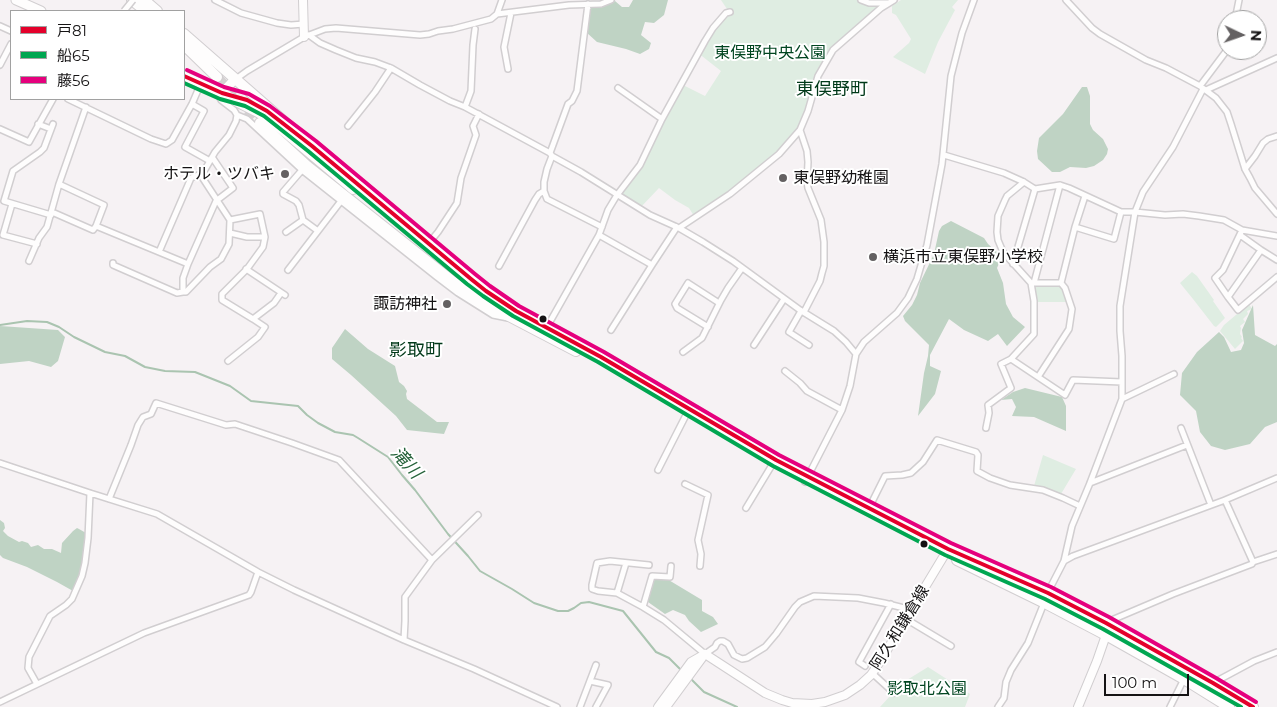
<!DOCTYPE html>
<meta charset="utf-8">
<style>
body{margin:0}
#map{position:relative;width:1277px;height:707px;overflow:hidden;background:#f6f2f4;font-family:Montserrat,"Noto Sans JP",sans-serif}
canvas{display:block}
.legend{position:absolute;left:10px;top:10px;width:175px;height:90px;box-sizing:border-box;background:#fff;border:1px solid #a1a1a1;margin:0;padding:6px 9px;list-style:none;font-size:15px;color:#151314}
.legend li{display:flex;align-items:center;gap:10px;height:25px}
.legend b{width:25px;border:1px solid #a1a1a1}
.north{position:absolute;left:1217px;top:10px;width:50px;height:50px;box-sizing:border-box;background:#fff;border:1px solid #a1a1a1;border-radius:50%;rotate:93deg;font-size:14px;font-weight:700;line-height:20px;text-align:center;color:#151314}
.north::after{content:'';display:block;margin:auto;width:18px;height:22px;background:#646162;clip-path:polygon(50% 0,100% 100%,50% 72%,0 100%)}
.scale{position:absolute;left:1104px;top:674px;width:85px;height:22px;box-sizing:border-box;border:2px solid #151314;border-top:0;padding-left:6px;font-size:15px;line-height:18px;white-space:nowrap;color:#151314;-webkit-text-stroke:4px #fff;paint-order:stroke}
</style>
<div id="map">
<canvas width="1277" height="707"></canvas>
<ul class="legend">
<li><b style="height:6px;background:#e4002b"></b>戸81</li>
<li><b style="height:6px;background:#00a651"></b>船65</li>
<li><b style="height:6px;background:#e5007d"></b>藤56</li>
</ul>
<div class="north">N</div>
<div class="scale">100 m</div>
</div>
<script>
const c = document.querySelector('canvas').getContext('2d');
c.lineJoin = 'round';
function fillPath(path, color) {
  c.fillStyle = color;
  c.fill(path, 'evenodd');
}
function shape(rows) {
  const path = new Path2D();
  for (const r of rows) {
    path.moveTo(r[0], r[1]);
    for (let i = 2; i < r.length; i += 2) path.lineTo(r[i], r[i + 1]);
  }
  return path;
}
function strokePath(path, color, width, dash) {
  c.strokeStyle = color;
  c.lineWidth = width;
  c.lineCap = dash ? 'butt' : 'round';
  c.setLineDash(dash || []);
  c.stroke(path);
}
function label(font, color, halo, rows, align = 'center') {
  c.font = font + ' Montserrat,"Noto Sans JP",sans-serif';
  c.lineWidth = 4;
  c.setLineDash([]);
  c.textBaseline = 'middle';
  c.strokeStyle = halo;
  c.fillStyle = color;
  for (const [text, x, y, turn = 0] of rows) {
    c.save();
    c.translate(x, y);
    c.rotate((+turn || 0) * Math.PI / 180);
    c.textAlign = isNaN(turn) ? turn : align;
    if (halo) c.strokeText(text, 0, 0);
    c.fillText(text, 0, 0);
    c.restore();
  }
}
const green = shape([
 [721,0,861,0,888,3,839,44,822,66,800,130,779,154,744,182,694,216,689,208,675,200,659,188,640,208,617,195,640,165,681,84,705,96,721,71,698,53,705,41,729,12],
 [901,0,958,0,952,7,955,10,938,42,925,74,893,57,909,43,911,39,896,15,892,13,892,6],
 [1192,272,1197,276,1214,300,1213,301,1225,318,1216,327,1214,326,1193,299,1180,283],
 [1036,286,1062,287,1069,302,1036,302,1034,289],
 [1249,304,1252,309,1247,311,1248,314,1243,319,1245,322,1240,326,1241,328,1240,334,1242,337,1241,338,1243,341,1235,349,1220,331,1224,325],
 [1043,455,1076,469,1061,494,1034,486],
 [928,667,970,694,965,707,880,707,902,683]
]);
const forest = shape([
 [633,0,668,0,664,15,654,23,645,22,641,35,651,43,649,49,640,54,626,49,597,42,586,32,591,8,603,7,615,1,622,7,629,7],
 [1082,87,1087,87,1090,96,1090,124,1093,130,1103,139,1108,149,1107,154,1103,160,1094,166,1086,168,1070,167,1060,172,1052,172,1038,159,1037,151,1039,138,1063,114],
 [951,221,984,238,988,244,998,253,1000,261,997,268,1003,283,1006,304,1013,317,1025,327,1007,346,998,334,988,341,964,330,949,319,930,355,930,366,941,371,935,394,918,416,924,373,928,356,929,345,905,321,903,316,912,305,917,295,920,283,934,254,939,231,942,226],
 [1253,305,1255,335,1275,346,1277,344,1277,422,1265,427,1250,444,1225,450,1211,446,1200,432,1196,411,1180,395,1182,373,1197,352,1219,332,1224,337,1231,352,1241,350,1244,343,1242,330],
 [0,326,58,330,65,337,58,361,51,367,29,361,0,364],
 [345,329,368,349,395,366,399,382,404,386,407,391,406,394,407,399,437,422,449,422,444,434,407,430,396,416,351,375,332,359,332,348],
 [1025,388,1062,397,1066,406,1066,431,1034,417,1012,416,1016,407,1012,399,1001,400,1013,392],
 [0,520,4,523,5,528,3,531,8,536,19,542,22,541,28,543,31,547,38,545,44,549,52,549,61,553,62,543,73,531,77,528,79,529,86,533,83,564,73,591,57,582,27,567,3,558,0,555],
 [653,579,667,579,702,600,702,611,713,617,718,624,701,632,689,621,685,615,673,610,665,614,648,602,649,590]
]);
const stream = shape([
 [0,325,27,321,47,322,59,327,74,337,105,352,125,356,145,367,165,371,195,372,230,386,251,401,298,406,307,415,318,423,335,432,353,435,358,438,388,457,402,475,415,490,448,534,468,556,480,571,512,589,534,603,558,611,568,611,574,608,581,603,589,602,623,611,656,652,669,658,682,671],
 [691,679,704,692,737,707]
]);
const highwayTunnel = shape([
 [217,77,260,123]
]);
const street = shape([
 [215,0,241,13,277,23,291,25,304,24],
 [861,0,869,3,888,3],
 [1066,0,1092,28,1100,34,1146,60,1166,68,1200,86,1216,98,1227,112,1231,124,1245,169,1250,178,1255,188,1277,214],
 [497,14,502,0],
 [1235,20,1239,0],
 [0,26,11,31],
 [309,35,320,43,336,50,356,58,375,62,391,68,420,85,450,101,465,107,550,153,552,156,581,172,650,215,679,228,703,242,733,261,800,310,834,331,846,342,856,354],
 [0,65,11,44],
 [508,69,504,47,511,13],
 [236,79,247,71,304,37,325,29,336,28,420,35,429,34,438,31,453,29,491,19,497,14,569,5,601,4,611,0],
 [1200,86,1227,50],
 [618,88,662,119],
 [1206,90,1277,58],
 [222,93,220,98,221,100,234,110,237,115,247,119,302,170,437,277,458,293,493,315,508,318],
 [68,99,151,139,166,144,172,140,192,104,201,83],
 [192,104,204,111,185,147,210,161],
 [465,107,471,91,473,45,475,29],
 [38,124,51,129],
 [348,126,375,92,391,68],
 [0,129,29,142,53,99],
 [800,130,807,151,808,162,807,182,808,188,821,220,824,242,824,266,822,273,820,281,804,312],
 [550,153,568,104,572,101,577,91,588,4],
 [944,155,1004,173,1024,182,1035,189,1060,185,1069,188,1121,212,1135,212,1165,215,1183,214,1199,216,1224,220,1242,230,1277,236],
 [552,156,547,169,544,182,544,191,547,199,602,227],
 [1245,169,1255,156,1263,143,1268,139,1277,136],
 [302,170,283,192,283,194,296,201,299,205,303,220],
 [1024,182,1007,196,1005,200,998,216,997,232,998,240,1003,252,1031,283,1034,301,1034,334,1011,359,1038,377,1069,329,1072,309,1065,288,1061,283],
 [59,184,104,205,96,226,159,252,191,178,203,173,215,152,229,135,236,121,237,115],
 [12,204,3,235,37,244],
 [52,212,93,230,96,226],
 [51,215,4,201,13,171,40,152,44,148,53,124],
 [230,220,260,214,265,237,263,247,247,269,222,294,222,300,253,319,274,303,281,293],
 [1075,227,1114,239,1121,212],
 [679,228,730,194,779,154,800,130,808,111,818,76,833,50,881,8,894,0],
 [1242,230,1223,270,1215,278,1228,297,1238,310,1277,277],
 [286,232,303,220,318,231],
 [230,233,247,237,265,237],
 [599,235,652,265],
 [1240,235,1261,250,1277,260],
 [428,244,438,232,457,203,461,178,476,135,473,126,479,114],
 [159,252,188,264],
 [29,261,39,238,47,227,59,184,86,107],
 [113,263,113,265,177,293,183,292,186,292,210,267,221,259,229,244,230,220,200,174],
 [1013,264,1035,189],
 [499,266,535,200,539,194,544,191],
 [246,269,285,295],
 [288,270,341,201],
 [1032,283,1061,283],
 [1034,283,1060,185],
 [1061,283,1075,227,1085,196],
 [183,292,183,278,188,264,216,201,233,188,212,157],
 [1228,297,1261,250],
 [801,311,789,332,809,345],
 [547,327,599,235,608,210,617,195,640,165,662,119,705,41,713,28,726,13,730,12],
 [708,327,677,308,675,304,688,283,719,303],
 [611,330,652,265,677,227],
 [754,345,784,299],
 [683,352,702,338,721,300,728,288,742,268],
 [228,361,258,337,265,327,253,319],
 [785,371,800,383,807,391,842,410],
 [1038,377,1065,395,1073,380,1122,382],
 [1122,399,1174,374],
 [986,428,989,413,988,405,1011,388,1001,364,1011,359],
 [1181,428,1211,505],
 [0,463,90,493,157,514,258,572,294,590,404,640,474,669,557,707],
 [658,470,686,415],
 [805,482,842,410,850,386,856,354,864,342,897,313,908,298,917,279,927,245,942,164,951,76,962,33,974,0],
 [1090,483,1187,445],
 [685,484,708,495,698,540,701,554,700,566],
 [109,499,131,445,138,425,143,417,151,414,156,403,226,425,235,424,292,443,339,460,432,560],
 [1225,500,1253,562],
 [746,508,772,465],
 [869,508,885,476,902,475,911,473,923,462,937,440,976,452,978,455,977,471,990,478,1010,485,1043,490,1063,498,1080,506],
 [1064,561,1073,556,1225,500,1277,478],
 [649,565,610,561,597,563,592,585,592,589,598,591,617,593,643,607,664,620,705,654,715,647,717,643,720,641,723,641,728,644,734,655,742,659,747,658,765,647,776,634,795,607,800,602,814,596,858,598,884,603,912,610],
 [617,593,626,563],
 [1047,594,1064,561,1072,526,1090,483,1122,399,1122,356,1120,331,1120,306,1135,212,1143,192,1173,147,1203,89],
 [643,607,652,576,670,577,671,566],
 [906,619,951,646],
 [1107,622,1173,594,1252,564,1253,562,1277,554],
 [404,640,405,621,405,597,432,560,478,515],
 [865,666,859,662,891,604],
 [872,673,894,693],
 [590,681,608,685,596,707],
 [1213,683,1254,661,1277,652],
 [37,684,28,668,29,657,50,616,66,605,72,599,82,576,85,563,88,538,90,493],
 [0,702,144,633,249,595,251,592,258,572],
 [580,707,596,665],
 [998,707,1004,698,1006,682,1011,670,1028,643,1044,603],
 [1170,707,1184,679]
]);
const secondary = shape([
 [303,0,304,37],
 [705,654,765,693,782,700,792,703,812,704,825,702,845,695,860,685,871,675,881,660,948,549],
 [658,707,691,662,705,654],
 [666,707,702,658],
 [1078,707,1097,661,1106,635,1112,625]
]);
const primary = shape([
 [16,0,41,11],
 [184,76,222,93,235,79]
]);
const highway = shape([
 [132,0,146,11],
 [144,0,157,11],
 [184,34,312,146,428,244,486,291,516,311,601,357,737,438,776,460,948,549,1048,593,1106,623,1213,683,1253,707],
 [184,45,217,77],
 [222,93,236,101,258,112,272,121,353,189],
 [260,123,307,166,452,281,488,305,576,351],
 [957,560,1045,603,1106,635,1184,679,1229,707]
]);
const streetBridge = shape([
 [124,11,133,0]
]);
const bus1 = shape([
 [184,76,222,93,247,100,267,111,312,146,471,279,486,291,516,311,601,357,776,460,948,549,1048,593,1106,623,1213,683,1253,707]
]);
const bus2 = shape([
 [184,83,220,99,245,106,264,116,308,151,467,284,483,296,513,316,598,362,773,466,945,555,1045,599,1103,629,1241,707]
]);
const bus3 = shape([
 [187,70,224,87,249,94,270,106,316,141,475,274,490,286,519,306,604,352,779,455,951,543,1051,587,1109,617,1216,678,1256,702]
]);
const markers = [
 [285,174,5,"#646162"],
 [783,178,5,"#646162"],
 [873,257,5,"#646162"],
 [447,304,5,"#646162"],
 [543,319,4.5,"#151314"],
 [924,544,4.5,"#151314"]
];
const parkNames = [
 ["東俣野中央公園",770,53],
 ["影取北公園",927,689]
];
const poiNames = [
 ["ホテル・ツバキ",275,174],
 ["東俣野幼稚園",793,178,"left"],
 ["横浜市立東俣野小学校",883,257,"left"],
 ["諏訪神社",437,304]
];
const streetNames = [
 ["阿久和鎌倉線",900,628,-58]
];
const neighbourhoodNames = [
 ["東俣野町",832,90],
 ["影取町",416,351]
];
const waterNames = [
 ["滝川",406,463,48]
];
fillPath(green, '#dfede2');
fillPath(forest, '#bfd3c4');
strokePath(stream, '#aac4b0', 2);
strokePath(highwayTunnel, '#d4d1d2', 10, [10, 5]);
strokePath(street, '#d1ced0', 8);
strokePath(secondary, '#d1ced0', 10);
strokePath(primary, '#d1ced0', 11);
strokePath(highway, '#d1ced0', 12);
strokePath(street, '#fefdfd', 5);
strokePath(secondary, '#fefdfd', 8);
strokePath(primary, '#fefdfd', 9);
strokePath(highway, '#fefdfd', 10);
strokePath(streetBridge, '#d1ced0', 8, []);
strokePath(streetBridge, '#fefdfd', 5);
strokePath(bus1, '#e4002b', 4);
strokePath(bus2, '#00a651', 4);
strokePath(bus3, '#e5007d', 4);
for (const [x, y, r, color] of markers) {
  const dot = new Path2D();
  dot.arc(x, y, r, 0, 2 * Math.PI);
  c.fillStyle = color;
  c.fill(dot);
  strokePath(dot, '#fff', 2);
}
label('16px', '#004520', '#fff', parkNames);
label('16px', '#151314', '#fff', poiNames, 'right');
label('16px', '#151314', '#fff', streetNames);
label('18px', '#003919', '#fff', neighbourhoodNames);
label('italic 18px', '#26633b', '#fff', waterNames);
</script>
